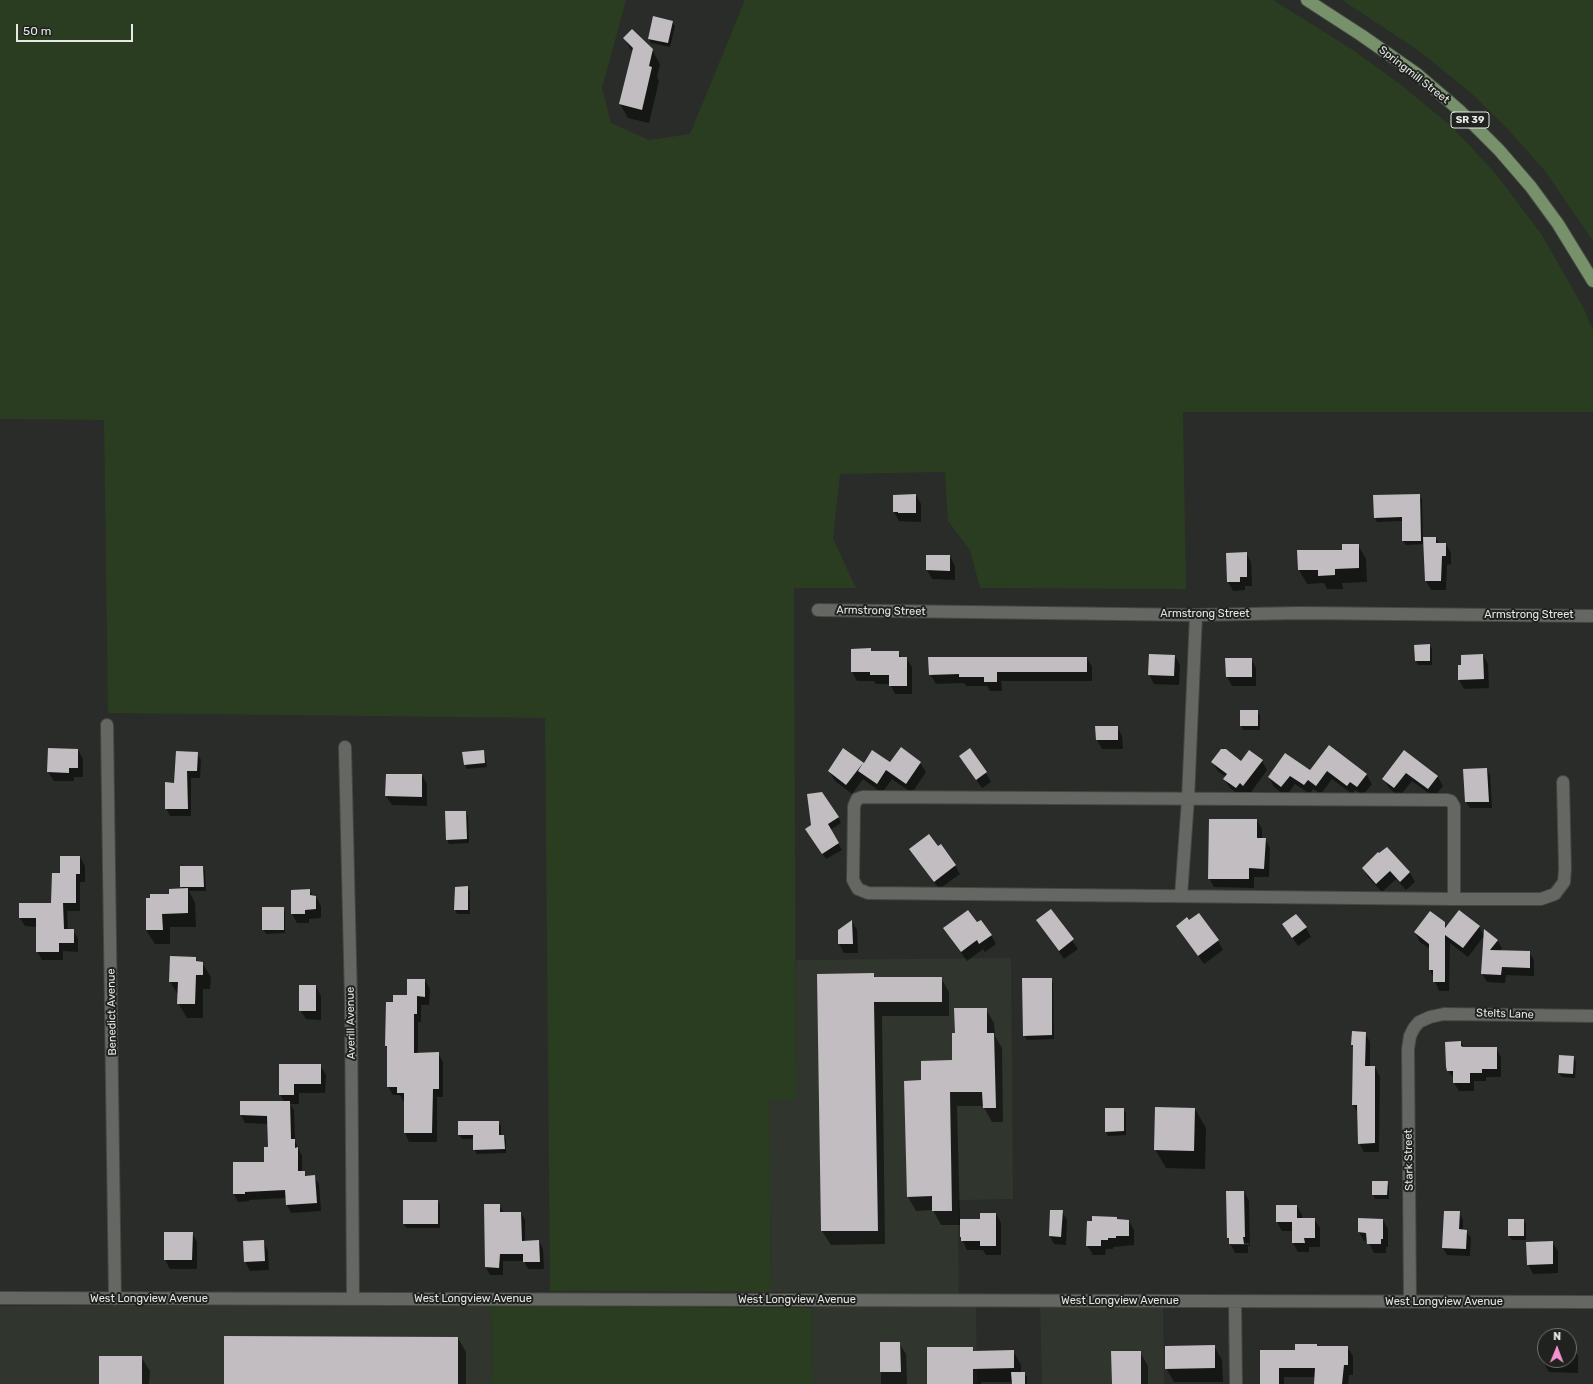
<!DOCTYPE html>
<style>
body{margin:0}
#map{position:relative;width:1593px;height:1384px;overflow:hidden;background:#292c28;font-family:Rubik,sans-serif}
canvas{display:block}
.north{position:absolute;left:1537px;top:1328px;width:40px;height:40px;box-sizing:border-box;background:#20221f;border:1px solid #6f716e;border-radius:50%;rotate:1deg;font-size:11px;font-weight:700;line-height:16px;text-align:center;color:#e6e8e5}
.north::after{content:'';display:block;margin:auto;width:14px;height:18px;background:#f590d1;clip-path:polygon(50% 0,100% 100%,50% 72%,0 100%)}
.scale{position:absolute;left:16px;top:24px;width:117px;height:18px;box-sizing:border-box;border:2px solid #e6e8e5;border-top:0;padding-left:5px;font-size:12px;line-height:14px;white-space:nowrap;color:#e6e8e5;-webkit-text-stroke:3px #20221f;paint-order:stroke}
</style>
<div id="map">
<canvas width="1593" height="1384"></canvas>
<div class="north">N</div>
<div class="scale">50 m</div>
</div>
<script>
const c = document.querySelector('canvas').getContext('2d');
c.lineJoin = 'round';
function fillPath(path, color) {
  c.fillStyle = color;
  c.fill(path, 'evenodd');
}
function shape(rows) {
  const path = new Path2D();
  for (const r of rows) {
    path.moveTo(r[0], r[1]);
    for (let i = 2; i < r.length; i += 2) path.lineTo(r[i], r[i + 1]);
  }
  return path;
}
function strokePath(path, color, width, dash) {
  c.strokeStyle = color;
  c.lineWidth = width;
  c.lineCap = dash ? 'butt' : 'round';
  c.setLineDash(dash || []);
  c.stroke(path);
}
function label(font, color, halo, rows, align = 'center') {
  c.font = font + ' Rubik,sans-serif';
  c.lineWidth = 4;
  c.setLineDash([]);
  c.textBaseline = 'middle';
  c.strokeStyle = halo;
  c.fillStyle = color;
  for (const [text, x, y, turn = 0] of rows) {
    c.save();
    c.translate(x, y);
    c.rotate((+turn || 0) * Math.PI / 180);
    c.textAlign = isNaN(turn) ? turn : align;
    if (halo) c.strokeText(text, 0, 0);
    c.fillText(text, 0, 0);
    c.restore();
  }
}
const built = shape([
 [1011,958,1013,1199,958,1200,959,1302,976,1302,977,1384,813,1384,812,1293,771,1292,769,1099,796,1099,796,960],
 [1040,1303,1163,1303,1164,1384,1042,1384],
 [0,1306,491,1306,492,1384,0,1384]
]);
const green = shape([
 [0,0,626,0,602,88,611,123,649,140,690,134,745,0,1273,0,1350,48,1400,84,1452,127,1496,174,1542,235,1584,309,1593,330,1593,412,1183,412,1186,589,980,588,970,550,948,521,945,472,840,474,833,538,856,588,794,588,796,1099,769,1100,771,1292,550,1291,545,718,108,713,104,420,0,419],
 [1342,0,1593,0,1593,241,1545,171,1507,128,1470,92,1419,51],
 [491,1306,812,1308,813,1384,492,1384]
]);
const shadow = shape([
 [672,22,675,26,670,47,651,43,649,39],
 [624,38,652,50,660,64,657,77,659,81,649,123,628,118,620,104,633,53],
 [916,495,921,504,921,522,899,521,894,512],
 [1419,495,1422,499,1423,538,1436,538,1439,544,1446,544,1451,553,1451,564,1447,565,1446,590,1431,590,1426,581,1424,544,1406,545,1403,541,1403,521,1377,522,1375,518,1374,496],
 [1358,545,1366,559,1367,582,1342,583,1343,589,1327,589,1324,583,1307,584,1299,570],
 [1246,553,1251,562,1252,586,1245,586,1245,590,1233,591,1228,582],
 [927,556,950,556,955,566,955,580,932,579,927,570],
 [1429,645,1432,649,1432,665,1418,665,1416,661],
 [870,649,872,652,898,652,902,658,906,658,912,667,912,694,895,694,890,684,876,684,874,681,857,681,852,672],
 [1483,655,1488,664,1489,688,1464,689,1459,680,1462,666],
 [1175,656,1180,665,1179,685,1154,684,1149,674],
 [1087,658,1092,667,1092,681,1001,681,1002,691,990,691,987,686,966,686,964,683,936,684,930,674],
 [1251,659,1256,668,1256,686,1232,686,1227,677],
 [1257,711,1260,715,1260,730,1243,730,1241,725],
 [1096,727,1117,727,1122,736,1123,749,1102,749,1097,740],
 [1329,746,1366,774,1372,784,1363,795,1355,790,1352,794,1332,779,1321,794,1313,789,1310,794,1295,784,1286,796,1274,787,1269,777,1310,772],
 [1223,748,1241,762,1249,751,1262,761,1267,770,1249,795,1245,792,1242,797,1230,788,1224,779,1226,777,1218,771,1212,762],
 [49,750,78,750,83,759,83,777,74,777,74,781,54,781,48,772],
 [844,750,864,764,920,763,926,772,912,793,892,779,882,793,863,779,852,794,835,781,829,771],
 [483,751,485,755,487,767,467,769,465,765,463,753],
 [1404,751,1438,777,1443,786,1434,797,1412,781,1399,797,1389,788,1384,779],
 [197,753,201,760,200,778,191,778,191,816,170,816,166,808,175,784],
 [966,765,986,773,991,782,982,788],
 [1487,769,1490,775,1492,808,1470,808,1466,802,1464,770],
 [422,775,427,784,427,806,392,805,386,796],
 [466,812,468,816,469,843,449,844,447,839],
 [838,817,841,823,830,830,842,850,826,859,810,835],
 [1257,820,1262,829,1262,839,1265,839,1270,848,1269,877,1254,877,1254,888,1214,887,1209,878],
 [938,847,955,866,960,874,939,889,911,850],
 [1387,848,1410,873,1415,882,1406,890,1396,879,1382,892,1368,877,1363,868],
 [80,857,85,866,85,882,80,882,80,911,67,911,68,930,73,930,78,939,78,952,63,951,63,960,42,960,37,951,37,927,25,926,20,918,52,904,61,874],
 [181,867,203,867,205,871,206,891,189,891,195,903,196,927,170,927,170,944,155,944,146,930,147,899,170,895,182,889],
 [467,887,470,891,470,914,457,914,455,910],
 [309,890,313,896,316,897,321,906,321,918,309,919,309,923,297,923,292,914],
 [283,908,285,912,285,933,266,934,263,929],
 [1051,910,1078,949,1064,959,1037,921],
 [852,921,857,930,858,953,844,953,839,944],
 [1189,921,1218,941,1223,950,1204,964,1177,926],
 [1444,923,1447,927,1479,927,1484,936,1468,957,1450,943,1449,991,1439,991,1430,970,1430,949,1420,942,1415,932],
 [977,924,991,935,996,944,985,952,983,949,967,961,944,928],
 [1283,924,1306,928,1311,937,1298,946],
 [1485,931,1497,940,1502,948,1500,951,1529,952,1534,960,1534,976,1506,975,1505,983,1487,982,1482,974],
 [171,957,195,958,198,963,202,963,211,977,210,989,203,989,203,1018,187,1018,178,1003,179,996,170,982],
 [873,974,876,978,941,978,949,992,949,1016,882,1016,885,1244,831,1245,822,1231,818,975],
 [1051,979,1053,983,1054,1039,1027,1040,1024,1035],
 [425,980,430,989,429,1005,421,1005,421,1022,418,1022,418,1054,438,1053,443,1062,443,1097,437,1097,437,1142,409,1142,405,1133,405,1101,403,1101,400,1095,393,1095,388,1087,388,1049,386,1046,394,1003,408,996],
 [316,986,321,996,321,1020,306,1019,300,1010],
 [986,1009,994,1023,995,1036,1002,1048,1003,1122,992,1122,983,1106,957,1106,960,1220,981,1220,996,1214,1001,1223,1001,1255,986,1255,983,1250,967,1250,961,1236,961,1225,941,1225,933,1210,916,1211,908,1197,922,1081,953,1061,956,1034],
 [1353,1032,1365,1033,1370,1042,1370,1067,1375,1067,1380,1077,1379,1152,1364,1152,1359,1143,1358,1113,1353,1105,1354,1049,1352,1045],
 [1461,1042,1464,1048,1496,1048,1501,1057,1501,1077,1486,1077,1486,1081,1474,1081,1474,1091,1459,1091,1454,1083,1454,1079,1448,1071],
 [1573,1057,1576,1061,1575,1078,1562,1077,1559,1073],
 [280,1065,320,1065,326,1075,325,1093,299,1093,299,1104,290,1104,294,1110,295,1141,302,1156,302,1172,304,1172,307,1177,314,1177,319,1184,321,1211,291,1213,287,1205,286,1198,249,1200,249,1201,238,1202,234,1194,234,1163,265,1163,269,1148,269,1124,245,1123,241,1115,241,1102,284,1102,280,1094],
 [1123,1109,1126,1113,1126,1135,1108,1136,1106,1131],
 [1195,1109,1206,1128,1205,1169,1166,1168,1155,1149],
 [459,1122,498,1122,501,1126,501,1136,504,1136,506,1140,506,1153,477,1154,474,1149,474,1139,462,1139,459,1135],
 [1387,1182,1389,1186,1389,1199,1375,1199,1373,1195],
 [1244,1192,1249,1201,1250,1246,1248,1246,1248,1253,1235,1253,1228,1238],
 [1232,1243,1249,1243,1249,1245,1232,1245],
 [404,1201,438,1201,440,1205,440,1228,406,1228,404,1224],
 [499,1205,504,1213,521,1213,525,1220,525,1242,539,1241,543,1249,544,1269,528,1269,524,1261,503,1261,503,1275,490,1275,486,1267],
 [1277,1206,1297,1206,1302,1215,1302,1219,1314,1219,1320,1228,1320,1247,1309,1247,1309,1252,1298,1252,1293,1243,1293,1231,1282,1231,1277,1222],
 [1062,1211,1067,1220,1066,1245,1054,1244,1050,1236],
 [1459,1212,1463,1220,1463,1231,1466,1231,1471,1238,1470,1256,1447,1255,1443,1248],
 [1117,1218,1118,1220,1129,1221,1134,1230,1134,1245,1113,1247,1113,1249,1106,1249,1105,1255,1093,1255,1087,1245],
 [1359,1219,1383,1220,1388,1229,1388,1247,1386,1247,1386,1253,1374,1253,1368,1241,1364,1241,1359,1232],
 [1523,1220,1526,1224,1526,1240,1512,1240,1509,1236],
 [192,1233,197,1242,197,1269,170,1269,165,1260],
 [263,1241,268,1251,269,1270,250,1271,245,1261],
 [1552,1242,1558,1251,1558,1273,1533,1274,1528,1264],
 [458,1338,466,1352,466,1384,225,1384],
 [881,1343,899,1343,906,1354,907,1384,881,1384],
 [1214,1346,1222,1360,1223,1382,1174,1382,1166,1368],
 [1317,1347,1347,1347,1353,1356,1353,1375,1349,1375,1348,1384,1315,1384,1315,1377,1284,1377,1284,1384,1261,1384,1296,1351],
 [1545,1347,1545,1360,1569,1360,1569,1347,1573,1347,1578,1356,1578,1373,1549,1372,1544,1363],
 [972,1348,975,1352,1013,1351,1021,1365,1021,1373,1024,1373,1027,1377,1027,1384,1013,1384,1012,1382,981,1382,981,1384,928,1384],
 [1140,1352,1148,1366,1148,1384,1113,1384],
 [141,1357,150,1371,149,1384,100,1384]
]);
const building = shape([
 [653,16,673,21,668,43,648,39],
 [632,29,653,49,649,66,652,67,642,110,619,104,633,48,623,38],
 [916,494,916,513,898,513,898,512,893,512,893,495],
 [1420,494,1421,541,1402,541,1402,517,1374,518,1373,495],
 [1423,537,1436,537,1436,543,1446,543,1446,556,1442,556,1441,581,1425,581],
 [1342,544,1359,544,1359,568,1335,569,1335,575,1318,576,1318,570,1298,570,1297,550,1342,550],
 [1247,552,1247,577,1240,577,1240,582,1227,582,1226,553],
 [926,555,950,555,950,571,926,570],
 [1430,644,1430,661,1415,661,1414,645],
 [871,648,871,651,899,651,899,657,907,657,907,686,889,686,889,675,870,675,870,672,851,672,851,649],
 [1149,654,1175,655,1174,676,1148,675],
 [1483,654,1484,679,1458,680,1458,665,1461,665,1461,655],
 [928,657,1087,657,1087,672,997,672,997,682,984,682,984,677,959,677,959,674,929,675],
 [1225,658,1252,658,1252,677,1226,677],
 [1240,710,1258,710,1258,726,1240,726],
 [1095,726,1118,726,1118,740,1096,740],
 [1329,745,1367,774,1357,787,1350,782,1347,786,1327,771,1316,786,1308,780,1304,785,1290,776,1281,787,1268,777,1285,753,1310,770],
 [901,747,921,762,906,784,886,770,877,784,858,771,863,763,846,785,828,771,843,748,864,763,872,750,890,762],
 [48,748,78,749,78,768,69,768,69,773,47,772],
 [970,748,987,772,976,780,959,756],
 [1221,749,1226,749,1241,761,1249,750,1263,760,1243,786,1240,783,1236,788,1223,779,1227,774,1211,762],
 [484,750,485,763,464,765,462,752],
 [1404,750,1438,776,1428,789,1406,773,1394,788,1382,779],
 [176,751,198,752,197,771,187,771,188,809,165,809,165,782,174,783],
 [1487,768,1489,802,1465,802,1463,769],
 [386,774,422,774,422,797,385,796],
 [822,792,839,817,828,824,839,843,822,854,805,829,811,825,807,794],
 [445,811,466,811,467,839,446,840],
 [1209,819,1257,819,1257,838,1266,838,1264,869,1249,868,1249,879,1208,879],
 [929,834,938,846,941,844,956,865,934,882,909,849],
 [1387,847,1410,872,1400,882,1390,871,1376,884,1362,868,1378,852,1379,853],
 [60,856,80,856,80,874,76,874,76,903,63,903,64,929,74,929,74,943,59,943,59,952,36,952,36,918,19,918,19,903,51,903,52,873,60,873],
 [180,866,203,866,204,887,180,887],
 [468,886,468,910,454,910,455,887],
 [188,888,188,913,162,914,163,930,146,930,146,898,150,898,150,894,169,894,169,889],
 [310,889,310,895,316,896,316,909,305,910,305,914,291,914,291,890],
 [262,907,284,907,284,930,262,930],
 [1051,909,1074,939,1059,951,1036,920],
 [968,910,977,922,981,920,992,935,979,944,977,940,961,952,943,928],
 [1459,910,1480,926,1463,948,1445,935,1445,982,1433,982,1433,970,1429,970,1429,944,1414,932,1430,911,1445,922,1445,928],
 [1199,913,1219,940,1198,956,1176,926,1187,917,1189,920],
 [1296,914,1307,927,1292,938,1282,924],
 [852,920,853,944,838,944,838,930],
 [1484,929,1498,940,1490,950,1530,951,1530,968,1502,967,1501,975,1481,974],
 [170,956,196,957,196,961,203,962,203,975,196,975,195,1004,177,1004,178,982,169,982],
 [874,973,874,977,942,977,942,1002,874,1002,878,1231,821,1231,817,974],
 [1022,978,1052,978,1052,1035,1023,1036],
 [407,979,425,979,425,997,417,996,417,1014,414,1014,414,1053,439,1052,439,1089,433,1089,432,1133,404,1133,404,1093,397,1093,397,1087,387,1087,387,1046,385,1046,386,1002,393,1002,393,995,407,995],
 [299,985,316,985,316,1011,299,1011],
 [954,1008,987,1008,987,1033,994,1033,996,1108,983,1108,982,1092,950,1092,952,1211,932,1211,932,1196,907,1197,904,1081,921,1080,921,1061,952,1060,952,1033,955,1033],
 [1352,1031,1366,1032,1365,1066,1375,1066,1375,1143,1358,1144,1357,1105,1352,1105,1353,1045,1351,1045],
 [1461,1041,1461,1046,1463,1047,1497,1047,1497,1069,1482,1069,1482,1073,1470,1073,1470,1083,1453,1083,1453,1071,1447,1071,1446,1067,1445,1042],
 [1559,1055,1574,1056,1573,1074,1558,1073],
 [279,1064,321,1064,321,1084,294,1084,294,1095,279,1095],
 [240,1101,290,1101,291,1139,295,1139,295,1148,298,1147,298,1171,305,1171,305,1176,315,1175,317,1203,286,1205,285,1190,245,1192,245,1194,233,1194,233,1162,264,1162,264,1147,268,1147,267,1116,240,1115],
 [1155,1107,1195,1108,1194,1151,1154,1150],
 [1105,1108,1124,1108,1124,1131,1105,1132],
 [458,1121,499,1121,499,1135,504,1135,505,1149,473,1150,473,1135,458,1135],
 [1372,1181,1388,1181,1387,1195,1372,1195],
 [1226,1191,1244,1191,1245,1237,1243,1237,1244,1244,1229,1244,1229,1238,1227,1238],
 [403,1200,438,1200,438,1224,403,1224],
 [484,1204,500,1204,500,1212,521,1212,522,1241,539,1240,540,1262,523,1262,523,1254,500,1254,499,1268,485,1267],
 [1276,1205,1297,1205,1297,1218,1315,1218,1315,1238,1304,1238,1305,1243,1292,1243,1292,1222,1276,1222],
 [1050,1210,1063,1210,1061,1237,1049,1236],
 [1444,1211,1460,1211,1459,1229,1467,1230,1466,1249,1442,1248],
 [980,1213,996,1213,996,1246,980,1246,980,1241,961,1241,961,1237,960,1237,960,1219,980,1219],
 [1092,1216,1117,1217,1117,1219,1129,1220,1129,1236,1116,1236,1116,1238,1108,1238,1108,1240,1101,1240,1101,1246,1086,1246,1087,1221,1092,1221],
 [1358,1218,1383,1219,1383,1239,1381,1239,1381,1244,1367,1244,1366,1233,1358,1232],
 [1508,1219,1524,1219,1524,1236,1508,1236],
 [164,1232,193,1232,192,1260,164,1260],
 [264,1240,265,1261,244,1262,243,1241],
 [1553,1241,1553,1264,1527,1265,1526,1242],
 [224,1336,458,1337,458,1384,224,1384],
 [880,1342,900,1342,901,1372,880,1372],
 [1295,1344,1317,1344,1317,1346,1348,1346,1348,1365,1344,1365,1342,1384,1314,1384,1315,1368,1279,1368,1279,1384,1260,1384,1260,1350,1295,1350],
 [1215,1345,1215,1368,1165,1369,1165,1346],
 [927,1347,973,1347,973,1351,1014,1350,1014,1368,973,1369,973,1384,927,1384],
 [1111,1351,1141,1351,1141,1384,1112,1384],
 [99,1356,142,1356,142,1384,99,1384],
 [1011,1372,1025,1372,1025,1384,1012,1384]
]);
const minor = shape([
 [818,610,1196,615,1301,613,1593,616],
 [107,725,115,1299],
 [345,747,351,1000,353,1299],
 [1181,896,1188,799,1196,615],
 [1454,899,1454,806,1451,801,1447,800,863,797,857,799,854,806,853,880,858,889,868,893,1454,899,1541,899,1555,894,1564,882,1565,869,1563,782],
 [0,1298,1593,1302],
 [1235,1301,1236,1384],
 [1410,1302,1408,1049,1410,1036,1414,1028,1419,1022,1430,1017,1444,1014,1593,1016]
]);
const major = shape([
 [1307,0,1361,35,1417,74,1459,110,1499,150,1531,187,1558,224,1593,281]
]);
const shields = [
 [1470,120,38]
];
const shieldNames = [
 ["SR 39",1470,120]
];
const streetNames = [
 ["Springmill Street",1414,75,38],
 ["Armstrong Street",881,611,1],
 ["Armstrong Street",1205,614],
 ["Armstrong Street",1529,615],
 ["Benedict Avenue",112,1012,-91],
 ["Stelts Lane",1505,1014,2],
 ["Averill Avenue",351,1023,-91],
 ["Stark Street",1409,1160,-91],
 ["West Longview Avenue",149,1299],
 ["West Longview Avenue",473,1299],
 ["West Longview Avenue",797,1300],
 ["West Longview Avenue",1120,1301],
 ["West Longview Avenue",1444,1302]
];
fillPath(built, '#30362d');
fillPath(green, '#2a3d20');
fillPath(shadow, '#0007');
fillPath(building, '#c2bdc0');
strokePath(minor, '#454744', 14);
strokePath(major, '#454744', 14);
strokePath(minor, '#656763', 12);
strokePath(major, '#77916a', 12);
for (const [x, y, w] of shields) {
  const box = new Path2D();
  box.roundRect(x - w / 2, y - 8, w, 16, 3);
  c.fillStyle = '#20221f';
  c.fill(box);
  strokePath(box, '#e6e8e5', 1);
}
label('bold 10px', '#e6e8e5', null, shieldNames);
label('11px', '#e6e8e5', '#20221f', streetNames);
</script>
